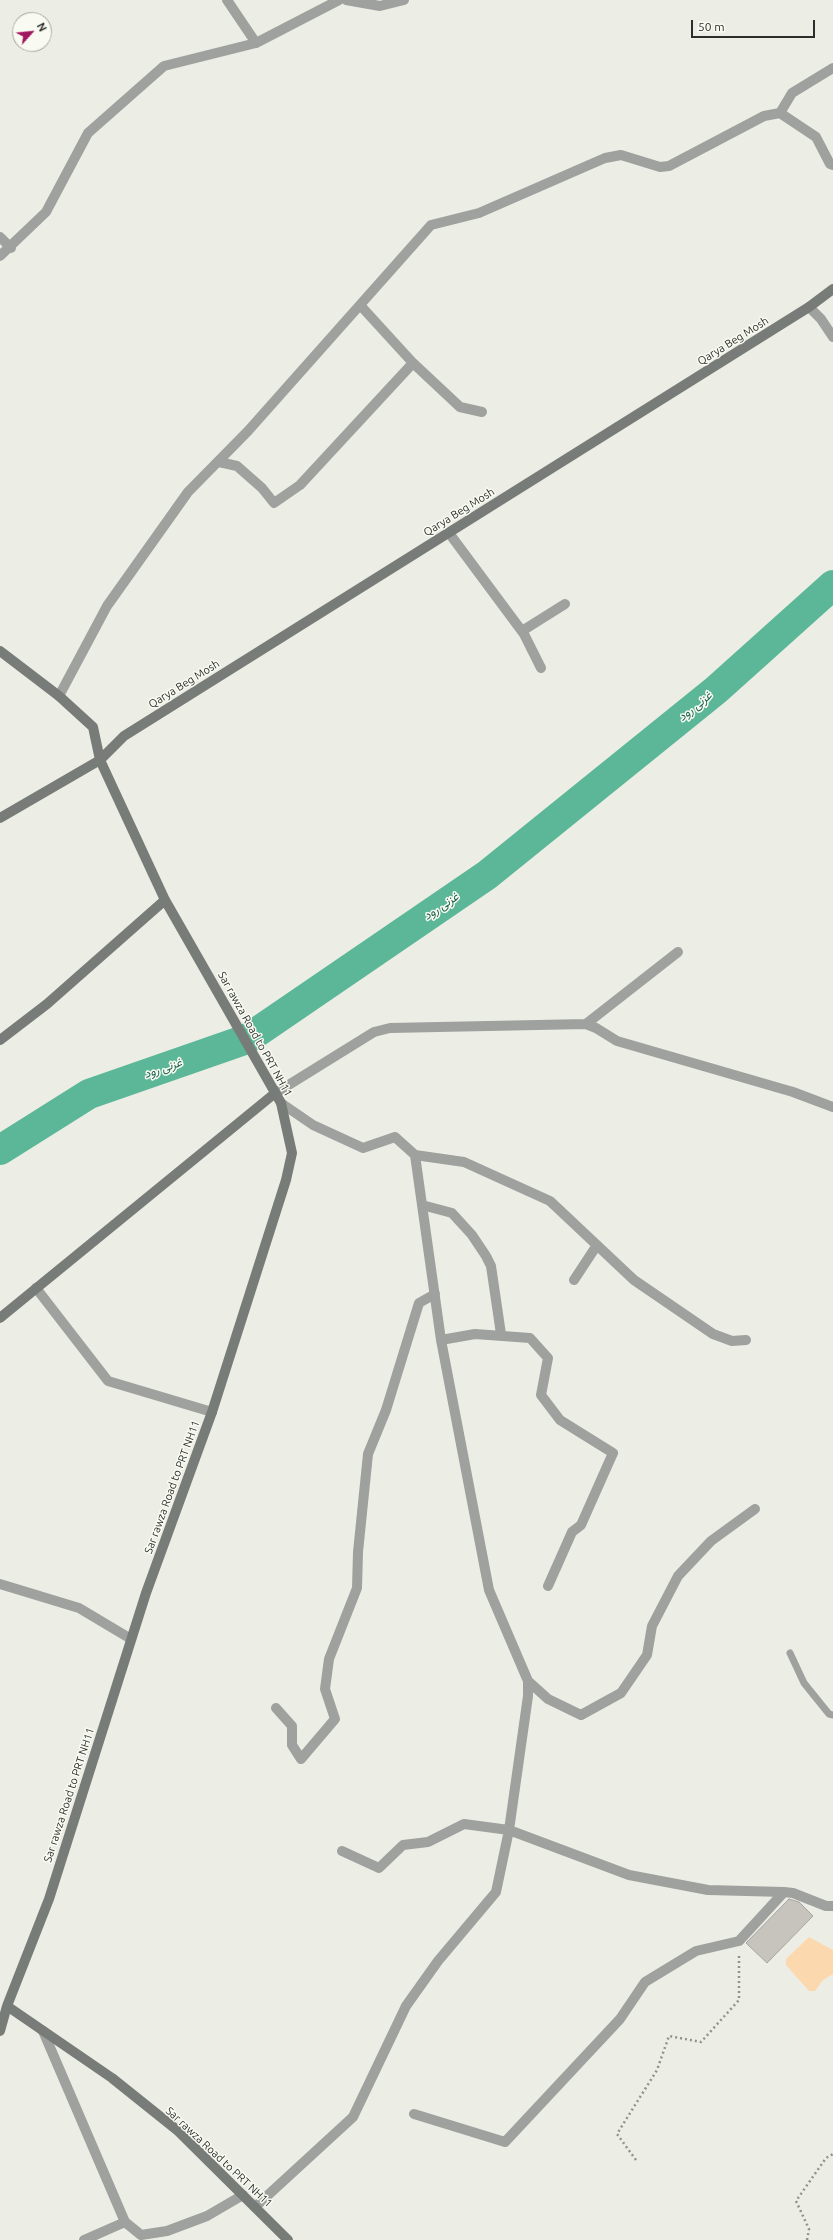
<!DOCTYPE html>
<meta charset="utf-8">
<style>
body{margin:0}
#map{position:relative;width:833px;height:2240px;overflow:hidden;background:#eceee5;font-family:Ubuntu,sans-serif}
canvas{display:block}
.north{position:absolute;left:12px;top:12px;width:40px;height:40px;box-sizing:border-box;background:#f9fbf3;border:1px solid #a7a9a3;border-radius:50%;rotate:63deg;font-size:11px;font-weight:700;line-height:16px;text-align:center;color:#2d2e2b}
.north::after{content:'';display:block;margin:auto;width:14px;height:18px;background:#a2165f;clip-path:polygon(50% 0,100% 100%,50% 72%,0 100%)}
.scale{position:absolute;left:691px;top:20px;width:124px;height:18px;box-sizing:border-box;border:2px solid #2d2e2b;border-top:0;padding-left:5px;font-size:12px;line-height:14px;white-space:nowrap;color:#2d2e2b;-webkit-text-stroke:3px #f9fbf3;paint-order:stroke}
</style>
<div id="map">
<canvas width="833" height="2240"></canvas>
<div class="north">N</div>
<div class="scale">50 m</div>
</div>
<script>
const c = document.querySelector('canvas').getContext('2d');
c.lineJoin = 'round';
function fillPath(path, color) {
  c.fillStyle = color;
  c.fill(path, 'evenodd');
}
function shape(rows) {
  const path = new Path2D();
  for (const r of rows) {
    path.moveTo(r[0], r[1]);
    for (let i = 2; i < r.length; i += 2) path.lineTo(r[i], r[i + 1]);
  }
  return path;
}
function strokePath(path, color, width, dash) {
  c.strokeStyle = color;
  c.lineWidth = width;
  c.lineCap = dash ? 'butt' : 'round';
  c.setLineDash(dash || []);
  c.stroke(path);
}
function label(font, color, halo, rows, align = 'center') {
  c.font = font + ' Ubuntu,Vazirmatn,sans-serif';
  c.lineWidth = 3;
  c.setLineDash([]);
  c.textBaseline = 'middle';
  c.strokeStyle = halo;
  c.fillStyle = color;
  for (const [text, x, y, turn = 0] of rows) {
    c.save();
    c.translate(x, y);
    c.rotate((+turn || 0) * Math.PI / 180);
    c.textAlign = isNaN(turn) ? turn : align;
    if (halo) c.strokeText(text, 0, 0);
    c.fillText(text, 0, 0);
    c.restore();
  }
}
const green = shape([
 [809,1937,833,1950,833,1974,823,1980,815,1991,809,1991,786,1965,786,1959]
]);
const river = shape([
 [0,1150,89,1094,247,1039,487,875,716,690,833,585]
]);
const building = shape([
 [789,1899,799,1902,813,1916,767,1963,746,1943,789,1899]
]);
const path = shape([
 [636,2160,617,2134,657,2070,669,2036,701,2042,739,2000,739,1953],
 [807,2240,809,2229,796,2201,826,2158,833,2154]
]);
const lane = shape([
 [790,1653,804,1683,829,1714,833,1715]
]);
const street = shape([
 [227,0,256,43],
 [346,0,380,6,404,0],
 [780,113,816,137,830,164,833,165],
 [0,237,11,248],
 [0,256,46,212,88,133,164,66,256,43,339,0],
 [360,305,413,363,460,407,482,412],
 [809,307,821,319,833,337],
 [219,462,237,466,262,488,274,503,300,485,413,363],
 [449,533,524,634,541,668],
 [522,631,565,604],
 [59,696,107,606,188,492,248,431,431,225,479,213,605,158,621,155,660,167,669,166,764,116,780,113,792,93,833,68],
 [586,1024,678,952],
 [274,1094,374,1032,390,1028,586,1024,596,1028,617,1041,793,1092,833,1107],
 [281,1103,313,1125,363,1148,395,1137,415,1155,464,1162,550,1201,634,1280,713,1334,732,1341,746,1340],
 [422,1205,452,1213,472,1235,486,1256,491,1266,501,1334],
 [574,1280,597,1245],
 [36,1288,108,1381,212,1412],
 [441,1340,475,1334,530,1338,548,1358,541,1395,560,1420,613,1453,581,1525,572,1532,548,1586],
 [0,1584,79,1608,131,1639],
 [528,1681,548,1699,581,1715,621,1693,647,1655,652,1626,678,1576,711,1541,755,1509],
 [276,1708,292,1726,292,1745,301,1759,335,1719,325,1689,329,1659,357,1588,358,1552,368,1454,386,1410,419,1303,435,1294],
 [342,1851,379,1868,403,1845,428,1842,464,1824,509,1830,629,1875,708,1890,784,1892,793,1893,826,1906,833,1906],
 [43,2031,125,2222,84,2240],
 [414,2114,505,2142,620,2019,645,1982,696,1951,739,1941,784,1892],
 [255,2207,353,2117,406,2006,438,1961,496,1892,509,1830,528,1696,528,1681,489,1590,441,1340,415,1155],
 [125,2222,141,2235,167,2231,207,2216,243,2195]
]);
const secondary = shape([
 [0,651,59,696,93,727,100,760,165,900,281,1103,292,1153,286,1180,212,1412,146,1593,49,1899,7,2006,112,2078,177,2130,288,2240],
 [0,818,100,760,124,736,809,307,833,289],
 [0,1040,47,1004,165,900],
 [0,1318,274,1094],
 [0,2031,7,2006]
]);
const streetNames = [
 ["Qarya Beg Mosh",733,341,-32],
 ["Qarya Beg Mosh",459,512,-32],
 ["Qarya Beg Mosh",184,684,-32],
 ["Sar rawza Road to PRT NH11",255,1034,61],
 ["Sar rawza Road to PRT NH11",172,1487,-70],
 ["Sar rawza Road to PRT NH11",69,1795,-72],
 ["Sar rawza Road to PRT NH11",219,2157,43]
];
const waterNames = [
 ["غزنی رود",695,706,-39],
 ["غزنی رود",441,906,-34],
 ["غزنی رود",163,1068,-19]
];
fillPath(green, '#fcd8af');
strokePath(river, '#5bb798', 30);
fillPath(building, '#c6c4bc');
strokePath(building, '#a6a49c', 1);
strokePath(path, '#90928c', 2.5, [2, 3]);
strokePath(lane, '#9ea19e', 7);
strokePath(street, '#9ea19e', 10);
strokePath(secondary, '#787c78', 10);
label('11px', '#2d2e2b', '#f9fbf3', streetNames);
label('italic 12px', '#1a624c', '#f9fbf3', waterNames);
</script>
